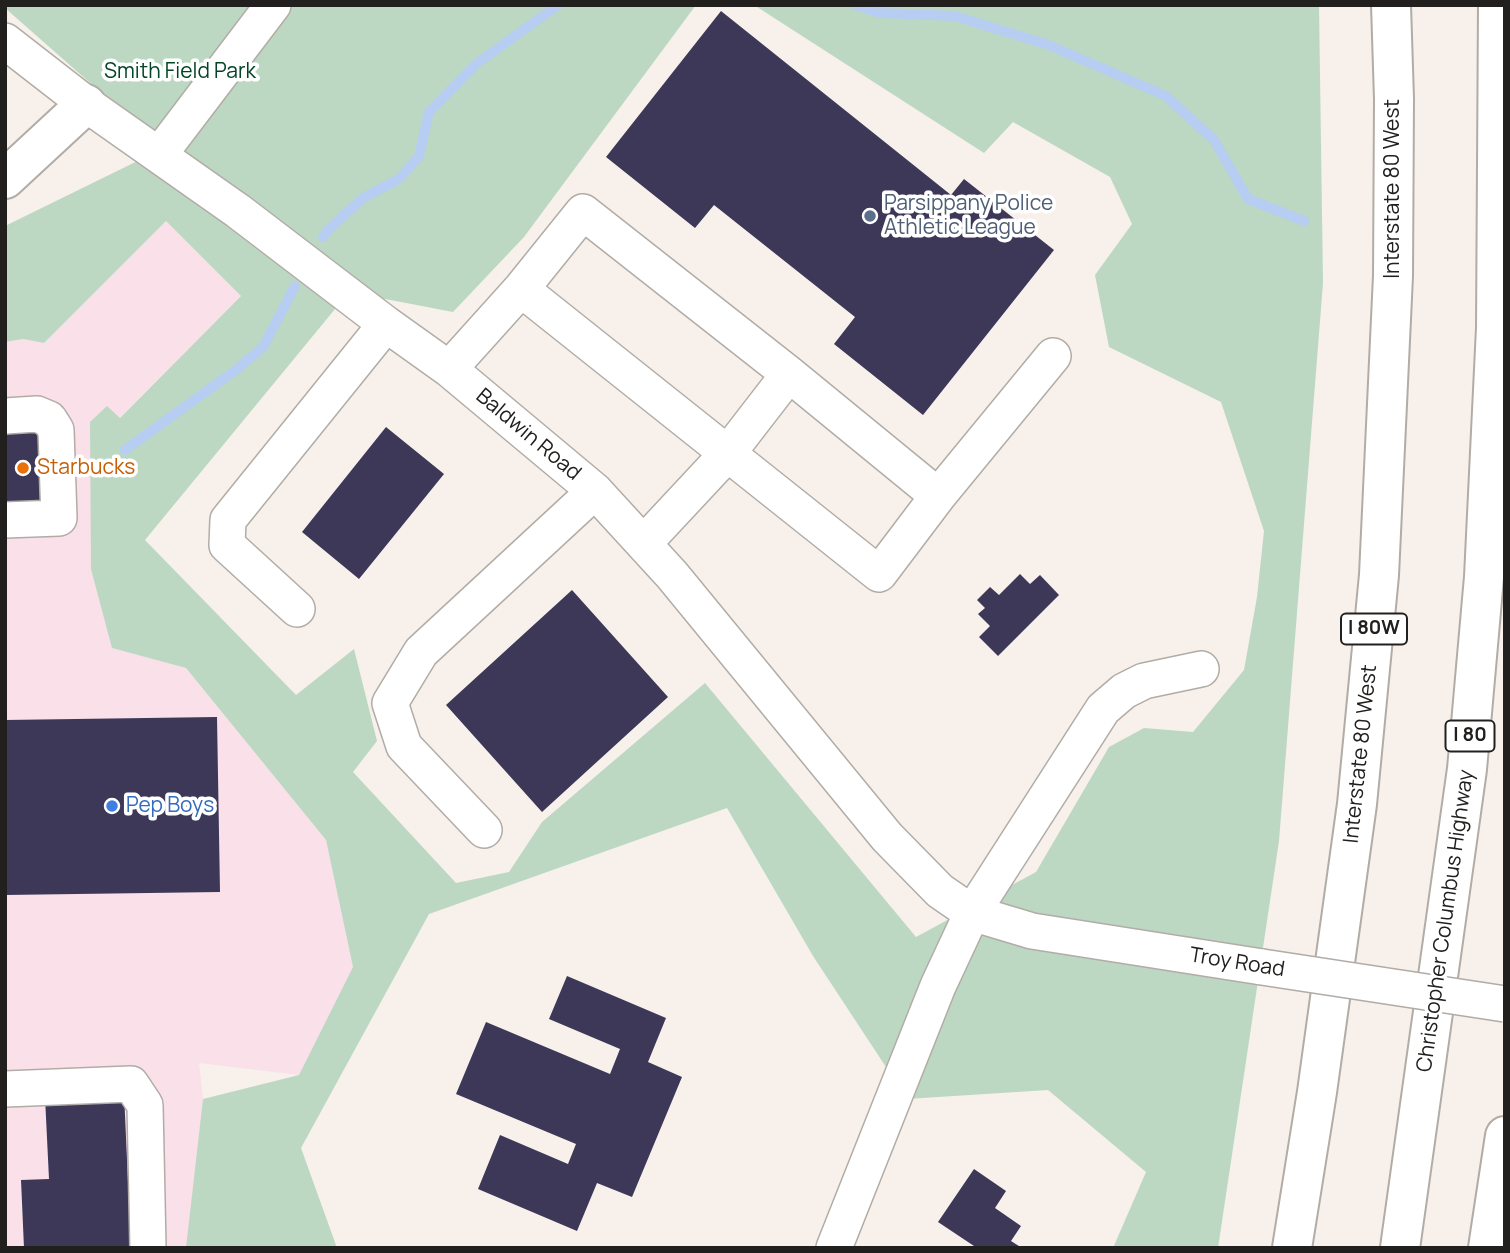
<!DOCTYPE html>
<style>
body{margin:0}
#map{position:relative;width:1510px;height:1253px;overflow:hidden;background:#f7f0eb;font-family:Manrope,sans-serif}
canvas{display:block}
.frame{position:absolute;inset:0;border:7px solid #22201e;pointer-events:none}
</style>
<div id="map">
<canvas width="1510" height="1253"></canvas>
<div class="frame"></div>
</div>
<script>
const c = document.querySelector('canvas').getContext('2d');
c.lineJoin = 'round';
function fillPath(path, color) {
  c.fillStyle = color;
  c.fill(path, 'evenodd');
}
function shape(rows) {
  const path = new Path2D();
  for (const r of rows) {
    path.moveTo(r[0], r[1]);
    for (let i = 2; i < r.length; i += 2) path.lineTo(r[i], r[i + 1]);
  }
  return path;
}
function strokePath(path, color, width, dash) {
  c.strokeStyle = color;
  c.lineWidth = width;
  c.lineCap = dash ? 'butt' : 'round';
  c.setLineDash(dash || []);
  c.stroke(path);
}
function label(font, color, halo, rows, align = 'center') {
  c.font = font + ' Manrope,sans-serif';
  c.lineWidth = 7;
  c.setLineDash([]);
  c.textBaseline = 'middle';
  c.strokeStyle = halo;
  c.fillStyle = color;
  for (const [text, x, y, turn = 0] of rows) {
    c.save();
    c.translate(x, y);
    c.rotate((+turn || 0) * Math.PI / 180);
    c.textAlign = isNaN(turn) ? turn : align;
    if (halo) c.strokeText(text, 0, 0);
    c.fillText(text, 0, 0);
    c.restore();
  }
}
const commercial = shape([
 [166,221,241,296,119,418,112,648,186,668,326,840,353,967,299,1075,199,1063,203,1099,195,1248,5,1248,5,342,23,339,44,343]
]);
const green = shape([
 [5,5,696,5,524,237,453,312,349,292,145,540,296,695,354,649,377,741,353,772,456,883,509,872,542,822,705,683,916,937,1036,872,1109,747,1144,728,1193,732,1244,670,1257,597,1264,531,1221,402,1109,347,1095,275,1132,224,1110,177,1013,122,984,153,754,5,1319,5,1323,283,1279,841,1218,1248,1113,1248,1146,1172,1048,1090,907,1099,813,956,727,808,429,914,301,1148,337,1248,186,1248,203,1099,299,1075,353,967,326,840,186,668,112,648,91,569,90,422,107,406,120,418,241,296,166,221,44,343,23,339,5,342,5,226,164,148,5,8]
]);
const stream = shape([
 [856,5,880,13,955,16,1049,45,1166,96,1214,140,1248,199,1304,221],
 [323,237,328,230,363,198,399,179,419,156,429,112,476,64,558,5],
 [125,450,237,369,263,347,295,286]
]);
const building = shape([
 [721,11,951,195,964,179,1054,250,923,415,834,344,855,317,714,205,695,228,606,157],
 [386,427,444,474,359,579,302,532],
 [38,429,43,505,5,507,5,431],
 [1020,574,1030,584,1040,575,1059,595,998,656,979,637,990,626,978,614,985,608,977,600,990,587,999,595],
 [572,590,668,697,542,812,446,705],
 [217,717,220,892,5,895,5,720],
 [567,976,666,1018,648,1062,682,1077,632,1197,597,1183,577,1231,478,1189,500,1135,568,1164,576,1144,456,1094,486,1022,610,1074,620,1049,549,1019],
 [124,1093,131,1248,24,1248,21,1180,49,1179,45,1097],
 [974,1169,1006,1191,995,1208,1021,1226,1011,1241,1022,1248,977,1248,938,1222]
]);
const minor = shape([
 [5,41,86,104,238,211,386,324,449,369,595,491,672,575,887,837,940,891,972,913,1032,931,1262,967],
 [159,155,273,5],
 [521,289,879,574,938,496,1053,356],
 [449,369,521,289,583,212,789,374,938,496],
 [5,416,37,414,49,419,56,430,59,518,5,520],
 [644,543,728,453,789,374],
 [297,609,227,545,228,520,386,324],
 [484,830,404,746,390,703,421,652,595,491],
 [5,1089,131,1084,145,1105,148,1248],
 [834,1248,938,986,972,913,1103,709,1124,691,1144,681,1201,669]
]);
const highway = shape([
 [5,179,86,104],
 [1292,1248,1317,1092,1357,804,1379,575,1393,276,1394,99,1391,5],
 [1400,1248,1467,769,1484,577,1496,328,1498,5],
 [1488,1248,1505,1136]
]);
const minorBridge = shape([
 [1262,967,1505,1004]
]);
const markers = [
 [870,216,7,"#5c6f8a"],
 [23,468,7,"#e8710a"],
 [112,806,7,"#3f7fe0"]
];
const shields = [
 [1374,629,66],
 [1470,736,49]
];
const shieldNames = [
 ["I 80W",1374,629],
 ["I 80",1470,736]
];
const parkNames = [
 ["Smith Field Park",180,72]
];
const streetNames = [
 ["Interstate 80 West",1393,189,-90],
 ["Baldwin Road",528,435,40],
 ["Interstate 80 West",1361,754,-84],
 ["Christopher Columbus Highway",1446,921,-82],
 ["Troy Road",1237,963,9]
];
const serviceNames = [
 ["Parsippany Police",884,204],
 ["Athletic League",884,228]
];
const foodNames = [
 ["Starbucks",37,468]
];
const shopNames = [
 ["Pep Boys",126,806]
];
fillPath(commercial, '#f9e0e9');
fillPath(green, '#bcd8c3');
strokePath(stream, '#b7cdf1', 10);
fillPath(building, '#3d3758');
strokePath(minor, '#b2aca7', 38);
strokePath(highway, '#b2aca7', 42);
strokePath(minor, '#fff', 35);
strokePath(highway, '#fff', 38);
strokePath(minorBridge, '#b2aca7', 38, []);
strokePath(minorBridge, '#fff', 35);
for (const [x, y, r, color] of markers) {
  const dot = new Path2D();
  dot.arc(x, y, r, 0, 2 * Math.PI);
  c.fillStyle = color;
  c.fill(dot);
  strokePath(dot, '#fff', 2.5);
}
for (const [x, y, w] of shields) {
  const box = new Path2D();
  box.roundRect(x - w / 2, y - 15.5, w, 31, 5);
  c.fillStyle = '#fff';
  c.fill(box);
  strokePath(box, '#22201e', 2);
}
label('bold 19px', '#22201e', null, shieldNames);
label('21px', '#024523', '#fff', parkNames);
label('21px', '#22201e', '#fff', streetNames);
label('21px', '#4e5e75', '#fff', serviceNames, 'left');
label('21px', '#c56008', '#fff', foodNames, 'left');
label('21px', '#366cbe', '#fff', shopNames, 'left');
</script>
